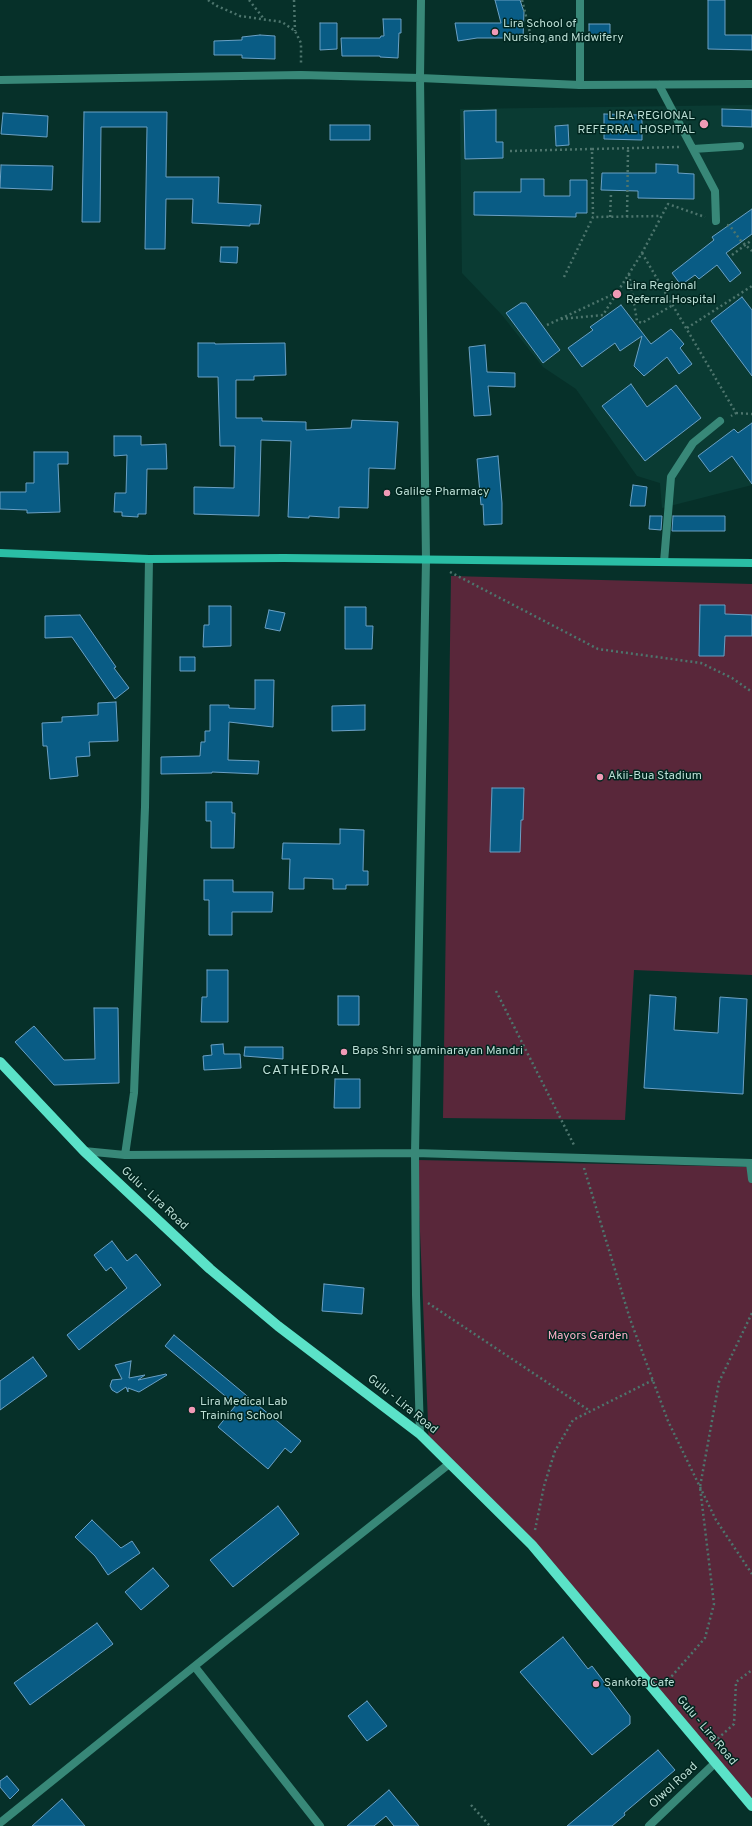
<!DOCTYPE html>
<style>
body{margin:0}
canvas{display:block;background:#063029}
</style>
<canvas width="752" height="1826"></canvas>
<script>
const c = document.querySelector('canvas').getContext('2d');
c.lineJoin = 'round';
function fillPath(path, color) {
  c.fillStyle = color;
  c.fill(path, 'evenodd');
}
function shape(rows) {
  const path = new Path2D();
  for (const r of rows) {
    path.moveTo(r[0], r[1]);
    for (let i = 2; i < r.length; i += 2) path.lineTo(r[i], r[i + 1]);
  }
  return path;
}
function strokePath(path, color, width, dash) {
  c.strokeStyle = color;
  c.lineWidth = width;
  c.lineCap = dash ? 'butt' : 'round';
  c.setLineDash(dash || []);
  c.stroke(path);
}
function label(font, color, halo, rows, align = 'center') {
  c.font = font + ' Overpass,sans-serif';
  c.lineWidth = 3;
  c.setLineDash([]);
  c.textBaseline = 'middle';
  c.strokeStyle = halo;
  c.fillStyle = color;
  for (const [text, x, y, turn = 0] of rows) {
    c.save();
    c.translate(x, y);
    c.rotate((+turn || 0) * Math.PI / 180);
    c.textAlign = isNaN(turn) ? turn : align;
    if (halo) c.strokeText(text, 0, 0);
    c.fillText(text, 0, 0);
    c.restore();
  }
}
const built = shape([
 [752,105,752,485,662,508,660,483,637,476,576,389,543,367,502,315,462,273,460,109]
]);
const green = shape([
 [451,576,752,584,752,975,634,970,625,1120,443,1118],
 [417,1160,752,1167,752,1804,532,1545,429,1446]
]);
const building = shape([
 [495,0,520,0,524,12,523,38,477,38,458,41,455,23,501,23,495,0],
 [708,0,725,0,725,35,752,35,752,50,708,49,708,0],
 [383,19,401,19,401,33,399,33,398,58,380,57,380,56,342,56,341,38,380,38,381,36,384,36,383,19],
 [320,23,337,23,337,49,320,50,320,23],
 [589,24,610,24,610,37,589,37,589,24],
 [260,35,275,36,275,59,242,58,242,55,214,55,214,41,242,40,242,37,260,35],
 [722,109,752,110,752,127,722,126,722,109],
 [496,110,496,142,503,142,503,158,465,159,464,111,496,110],
 [84,112,167,112,166,177,219,177,218,203,261,205,259,224,250,224,250,226,192,223,193,199,166,199,165,249,145,249,147,127,101,127,100,222,82,222,84,112],
 [3,113,48,116,47,137,1,134,3,113],
 [604,114,642,115,642,140,604,139,604,114],
 [330,125,370,125,370,140,330,140,330,125],
 [568,125,569,145,556,146,555,126,568,125],
 [656,164,678,165,678,173,694,174,694,199,638,198,638,191,601,190,602,173,656,173,656,164],
 [1,165,53,166,52,190,0,188,1,165],
 [521,179,544,179,544,196,570,196,570,180,587,180,587,213,576,213,576,217,474,215,474,192,521,192,521,179],
 [752,209,752,234,726,253,741,273,730,282,717,265,699,279,695,275,681,285,672,273,714,240,712,237,752,209],
 [221,247,238,247,237,263,220,262,221,247],
 [742,297,752,310,752,376,711,321,742,297],
 [521,303,526,303,560,350,543,363,506,313,521,303],
 [621,305,651,344,671,329,684,344,680,348,692,364,679,374,667,357,644,376,634,366,642,336,620,351,615,343,582,367,568,348,593,330,590,327,621,305],
 [198,343,215,343,215,344,285,343,286,375,254,376,254,380,236,380,236,418,262,418,262,421,306,422,306,430,351,428,352,420,398,422,395,469,369,468,368,508,339,507,339,518,309,516,309,518,288,517,291,441,261,440,259,516,194,514,194,487,234,488,235,446,220,446,218,377,198,377,198,343],
 [485,345,487,372,515,373,515,387,488,386,491,415,474,416,469,347,485,345],
 [631,384,647,407,676,385,701,418,645,461,602,406,631,384],
 [752,423,752,484,732,456,710,472,698,456,734,429,738,433,752,423],
 [114,436,141,436,141,445,166,444,167,469,147,469,146,514,138,514,138,517,122,516,122,512,114,512,115,493,126,493,127,455,114,456,114,436],
 [34,452,68,452,68,464,58,464,60,512,27,513,27,510,0,509,0,492,26,492,26,483,34,483,34,452],
 [498,456,502,503,502,524,484,525,483,504,481,505,477,459,498,456],
 [633,485,647,487,645,506,630,506,633,485],
 [650,516,662,516,661,530,649,529,650,516],
 [673,516,725,516,725,531,672,531,673,516],
 [700,605,725,605,725,614,752,615,752,636,725,636,724,656,699,656,700,605],
 [209,606,231,606,231,646,203,647,204,625,209,625,209,606],
 [345,607,366,607,366,626,373,626,372,649,345,649,345,607],
 [269,610,285,613,280,631,265,628,269,610],
 [80,615,116,667,114,668,129,688,115,699,72,637,45,638,45,616,80,615],
 [180,657,195,657,195,671,180,671,180,657],
 [255,680,274,680,273,727,229,722,228,760,259,761,258,774,212,772,212,773,161,774,161,757,200,756,201,742,205,742,205,731,210,731,210,705,229,705,229,708,255,709,255,680],
 [116,702,118,741,89,742,90,756,76,757,78,776,50,779,47,746,43,746,42,723,62,722,62,717,98,715,98,703,116,702],
 [365,705,365,730,332,731,332,706,365,705],
 [492,788,524,788,523,820,521,820,520,852,490,852,492,788],
 [206,802,232,802,232,813,235,813,234,848,211,848,211,821,206,821,206,802],
 [340,829,364,830,363,871,368,871,368,885,346,885,346,889,333,889,333,879,304,878,304,889,289,889,290,859,282,859,283,843,340,844,340,829],
 [204,880,233,880,233,892,273,892,272,912,232,912,232,935,209,935,209,900,204,900,204,880],
 [207,970,228,970,228,1022,201,1022,202,997,207,997,207,970],
 [650,995,676,997,674,1030,718,1033,720,997,747,999,743,1094,644,1088,650,995],
 [338,996,359,996,359,1025,338,1025,338,996],
 [94,1008,118,1008,119,1083,54,1085,15,1042,34,1026,64,1060,95,1059,94,1008],
 [223,1044,224,1054,240,1054,241,1068,204,1070,203,1056,212,1055,211,1045,223,1044],
 [245,1047,283,1047,283,1059,244,1056,245,1047],
 [335,1079,360,1079,360,1108,334,1108,335,1079],
 [112,1241,127,1261,136,1254,161,1285,79,1350,67,1335,127,1288,111,1267,106,1271,94,1255,112,1241],
 [324,1284,364,1288,362,1314,322,1311,324,1284],
 [174,1335,301,1441,291,1453,285,1448,268,1469,218,1427,236,1405,165,1346,174,1335],
 [33,1357,47,1376,0,1410,0,1381,33,1357],
 [131,1361,129,1378,145,1375,138,1380,166,1374,167,1375,139,1392,128,1388,128,1392,126,1387,117,1393,112,1390,110,1386,112,1380,122,1379,115,1365,131,1361],
 [278,1506,299,1534,233,1587,210,1560,278,1506],
 [92,1520,121,1548,132,1541,140,1553,108,1575,95,1556,75,1537,92,1520],
 [153,1568,169,1586,141,1610,125,1592,153,1568],
 [97,1623,113,1644,30,1705,14,1683,97,1623],
 [563,1637,588,1669,592,1666,630,1716,630,1724,592,1755,520,1672,563,1637],
 [367,1701,387,1726,367,1741,348,1716,367,1701],
 [658,1750,675,1770,624,1813,625,1815,612,1826,567,1826,658,1750],
 [7,1776,19,1790,10,1799,0,1787,0,1781,7,1776],
 [389,1790,419,1826,394,1826,386,1816,374,1826,347,1826,389,1790],
 [62,1799,85,1826,32,1826,62,1799]
]);
const path = shape([
 [208,0,217,6,240,16,282,22,295,31,301,43,301,65],
 [249,0,264,19],
 [294,0,295,31],
 [522,0,532,41,570,41],
 [592,149,679,147],
 [510,151,592,149,593,217],
 [610,217,611,194],
 [627,217,628,150],
 [727,225,730,226,741,241,752,251],
 [642,253,736,413,731,416],
 [732,255,752,240],
 [629,274,637,321,642,323,673,305],
 [564,277,593,217,661,216],
 [561,319,603,315,642,253,668,204,705,217],
 [547,325,618,292],
 [687,328,752,286],
 [736,413,752,414],
 [450,572,598,649,701,663,732,678,752,692],
 [496,991,575,1147],
 [584,1168,630,1319,668,1421,716,1520,752,1574],
 [428,1303,590,1411],
 [535,1530,544,1486,555,1451,573,1420,653,1380],
 [665,1684,705,1638,714,1604,700,1487,719,1382,752,1313],
 [714,1742,734,1724,736,1682,752,1670],
 [471,1805,490,1826]
]);
const service = shape([
 [580,85,580,0],
 [659,85,715,191,716,221],
 [693,149,740,146],
 [664,562,671,477,693,443,720,421],
 [750,1163,752,1179],
 [195,1667,320,1826]
]);
const minor = shape([
 [0,80,301,75,420,78,580,85,752,84],
 [84,1151,125,1155,415,1153,752,1163],
 [125,1155,134,1093,145,807,149,559],
 [420,1434,416,1295,415,1153,426,560,420,78,421,0],
 [0,1823,227,1640,449,1464]
]);
const tertiary = shape([
 [649,1826,715,1763]
]);
const secondary = shape([
 [0,553,149,559,284,558,752,563]
]);
const primary = shape([
 [0,1062,84,1151,210,1269,278,1326,420,1434,532,1545,752,1806]
]);
const markers = [
 [495,32,4,"#f09ab6"],
 [704,124,5,"#f09ab6"],
 [617,294,5,"#f09ab6"],
 [387,493,4,"#f09ab6"],
 [600,777,4,"#f09ab6"],
 [344,1052,4,"#f09ab6"],
 [192,1410,4,"#f09ab6"],
 [596,1684,4,"#f09ab6"]
];
const poiNames = [
 ["Lira School of",503,25],
 ["Nursing and Midwifery",503,39],
 ["LIRA REGIONAL",695,117,"right"],
 ["REFERRAL HOSPITAL",695,131,"right"],
 ["Lira Regional",626,287],
 ["Referral Hospital",626,301],
 ["Galilee Pharmacy",395,493],
 ["Akii-Bua Stadium",608,777],
 ["Baps Shri swaminarayan Mandri",352,1052],
 ["Lira Medical Lab",200,1403],
 ["Training School",200,1417],
 ["Sankofa Cafe",604,1684]
];
const streetNames = [
 ["Gulu - Lira Road",154,1199,43],
 ["Gulu - Lira Road",402,1405,39],
 ["Gulu - Lira Road",706,1731,50],
 ["Olwol Road",674,1786,-43]
];
const parkNames = [
 ["Mayors Garden",588,1337]
];
const quarterNames = [
 ["CATHEDRAL",306,1071]
];
fillPath(built, '#0a3b33');
fillPath(green, '#59273a');
fillPath(building, '#095c85');
strokePath(building, '#6aa0c4', 1);
strokePath(path, '#4d756d', 2.5, [2, 3]);
strokePath(service, '#388878', 8);
strokePath(minor, '#388878', 8);
strokePath(tertiary, '#388878', 8);
strokePath(secondary, '#2abea5', 8);
strokePath(primary, '#5be2c8', 10);
for (const [x, y, r, color] of markers) {
  const dot = new Path2D();
  dot.arc(x, y, r, 0, 2 * Math.PI);
  c.fillStyle = color;
  c.fill(dot);
  strokePath(dot, '#00261f', 1.5);
}
label('12px', '#baddd4', '#00261f', poiNames, 'left');
label('12px', '#baddd4', '#00261f', streetNames);
label('12px', '#f6acc4', '#00261f', parkNames);
c.letterSpacing = '1px';
label('14px', '#baddd4', '#00261f', quarterNames);
c.letterSpacing = '0px';
</script>
